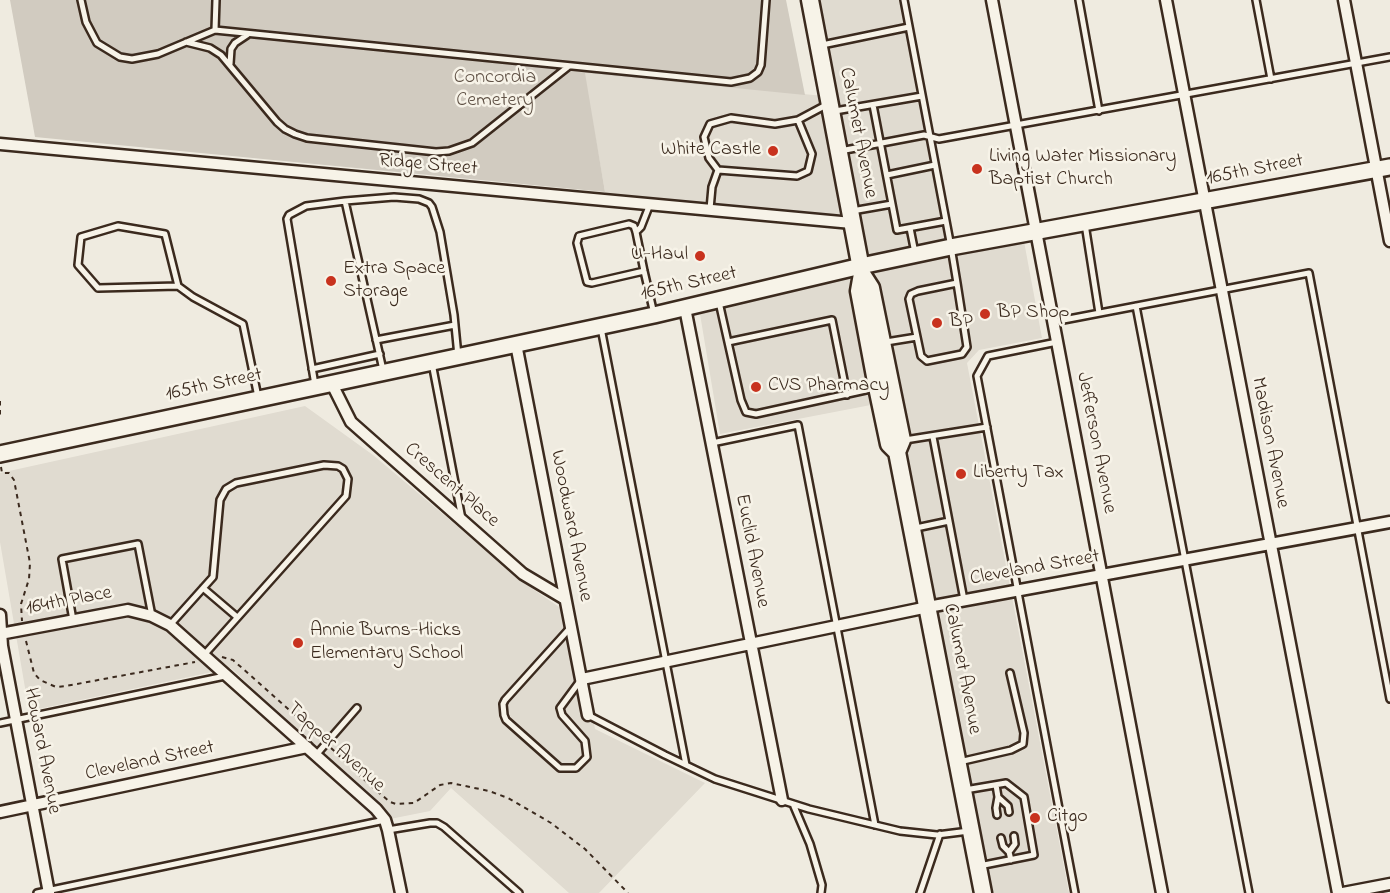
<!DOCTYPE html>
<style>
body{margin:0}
canvas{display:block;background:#efebe0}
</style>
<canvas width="1390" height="893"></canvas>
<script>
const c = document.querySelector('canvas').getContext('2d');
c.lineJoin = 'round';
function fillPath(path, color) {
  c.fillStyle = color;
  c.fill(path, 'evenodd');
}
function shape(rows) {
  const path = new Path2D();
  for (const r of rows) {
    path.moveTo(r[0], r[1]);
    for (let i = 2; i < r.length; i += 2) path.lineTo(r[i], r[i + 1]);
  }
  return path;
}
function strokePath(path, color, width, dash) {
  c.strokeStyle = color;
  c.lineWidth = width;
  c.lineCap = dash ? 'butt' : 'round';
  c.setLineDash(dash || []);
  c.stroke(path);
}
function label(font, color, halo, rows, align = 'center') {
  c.font = font + ' "Indie Flower",sans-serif';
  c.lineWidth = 5;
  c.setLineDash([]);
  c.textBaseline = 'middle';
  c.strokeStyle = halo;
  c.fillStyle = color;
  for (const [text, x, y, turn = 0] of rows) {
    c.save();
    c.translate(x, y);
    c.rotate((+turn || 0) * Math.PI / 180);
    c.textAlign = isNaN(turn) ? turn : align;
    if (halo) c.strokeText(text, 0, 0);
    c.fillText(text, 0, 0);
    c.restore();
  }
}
const built = shape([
 [812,0,900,0,947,244,863,263],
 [584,73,824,96,847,219,606,197],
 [1023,236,1042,338,979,350,967,363,1069,893,985,893,864,269],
 [858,270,876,404,720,434,699,308],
 [305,406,373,455,527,585,575,618,595,729,705,783,599,893,569,893,451,788,430,811,390,819,231,668,29,711,0,542,0,473]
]);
const green = shape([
 [10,0,786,0,805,95,585,73,605,192,35,137]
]);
const path = shape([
 [0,401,0,416],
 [1,467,2,473,9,473,14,480,30,563,29,579,21,604,22,621],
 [26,641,34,673,40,680,56,687,66,686,195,662],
 [222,657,233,660,321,738],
 [331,748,370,785,390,802,396,804,414,803,440,785,451,783,489,791,508,798,551,823,585,849,628,893]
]);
const lane = shape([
 [81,0,86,22,97,43,120,57,132,59,158,54,215,30,731,82,750,78,758,72,761,65,766,0],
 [904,0,951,247,957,283,967,347,962,354,927,361,921,356,909,299,911,294,918,291,957,283],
 [1079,0,1099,111],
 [1256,0,1271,79],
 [215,30,216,0],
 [186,42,210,48,221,55,277,122,285,129,295,134,307,138,436,152,449,151,472,143,569,66],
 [822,45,909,27],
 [230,64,231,49,235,43,247,35],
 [873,105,897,230,946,221],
 [835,111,922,96],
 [798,120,812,154,808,171,797,176,718,170,709,158,704,137,710,124,731,118,775,124,798,120,828,104],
 [840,151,924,135,939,139,1390,57],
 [887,175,935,165],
 [345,201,394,197,419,199,429,203,432,207,440,232,454,315,458,356],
 [710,209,712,187,718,170],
 [852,211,892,204],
 [1085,224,1099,313],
 [910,228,915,253],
 [636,232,641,227,650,204],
 [644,271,592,283,587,282,577,243,579,236,629,224,634,226,636,232,644,271,654,314],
 [178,286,98,288,78,265,81,237,118,226,165,234,178,286,193,297,243,324,258,397],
 [719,302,741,400,746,412,756,414,875,388],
 [1136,306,1249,893],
 [1053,322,1309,273,1390,699],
 [601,328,686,765],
 [376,340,455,325],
 [728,342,832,320,847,395],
 [886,342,917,337],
 [1057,342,988,356,977,376,1075,893],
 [432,363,462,519],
 [312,369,380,354],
 [315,385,287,219,289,215,306,206,345,201,383,370],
 [933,437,964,600],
 [905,440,987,427],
 [712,443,798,425,875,825],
 [916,528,949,521],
 [203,588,237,617],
 [73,620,62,559,138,544,152,616],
 [170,625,213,577,220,500,226,489,236,483,324,465,338,466,343,469,348,479,346,496,204,655],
 [570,628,505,700,503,704,504,715,506,720,560,768,576,768,587,757,585,741,562,715,560,708,580,681],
 [588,715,665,755,715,779,809,809,900,831,937,835,969,831],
 [0,723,225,676],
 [316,755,357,708],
 [959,762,1011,750,1023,744,1024,733,1010,673],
 [996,785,998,797,1008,806,1009,812],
 [965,790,1006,783,1024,797,1034,855,979,866],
 [793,804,810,844,822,885,821,893],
 [997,815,996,808,998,797],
 [388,830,430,823,437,823,444,827,519,893],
 [1001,838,1003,846,1009,852],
 [1011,860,1009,852,1015,844,1014,836],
 [37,893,385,820],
 [920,893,940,834]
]);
const street = shape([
 [992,0,1162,893],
 [1166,0,1338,893],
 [1344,0,1390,241],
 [0,144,852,223],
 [685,308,782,800],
 [516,344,588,715],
 [331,382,351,422,523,574,565,599],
 [0,615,2,646,49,893],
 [0,634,128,610,152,616,170,625,376,809,385,820,388,830,401,893],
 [582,679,928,607,1390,522],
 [0,812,307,747],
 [1343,893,1390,884]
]);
const secondary = shape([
 [0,454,654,315,861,266,951,247,1390,167]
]);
const primary = shape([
 [810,0,862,274,871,288,902,440,897,452],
 [862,274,859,291,877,387,889,444,897,452,983,893]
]);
const markers = [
 [773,151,6,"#c8321e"],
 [977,169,6,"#c8321e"],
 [700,256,6,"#c8321e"],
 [331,281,6,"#c8321e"],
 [985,314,6,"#c8321e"],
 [937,323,6,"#c8321e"],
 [756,387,6,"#c8321e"],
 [961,474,6,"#c8321e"],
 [298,643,6,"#c8321e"],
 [1035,818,6,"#c8321e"]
];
const parkNames = [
 ["Concordia",495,79],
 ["Cemetery",495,102]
];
const streetNames = [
 ["Calumet Avenue",857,133,79],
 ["Ridge Street",428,166,5],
 ["165th Street",1255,171,-11],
 ["165th Street",689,285,-13],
 ["165th Street",214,386,-12],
 ["Jefferson Avenue",1095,443,79],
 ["Madison Avenue",1269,443,79],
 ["Crescent Place",451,486,41],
 ["Woodward Avenue",570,526,79],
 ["Euclid Avenue",751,551,79],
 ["Cleveland Street",1035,569,-10],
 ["164th Place",69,602,-11],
 ["Calumet Avenue",961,669,79],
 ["Tapper Avenue",335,748,42],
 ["Howard Avenue",41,751,79],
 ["Cleveland Street",150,762,-12]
];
const poiNames = [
 ["White Castle",761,151,"right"],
 ["Living Water Missionary",989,158],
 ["Baptist Church",989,181],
 ["U-Haul",688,256,"right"],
 ["Extra Space",343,270],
 ["Storage",343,293],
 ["BP Shop",997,314],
 ["BP",949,323],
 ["CVS Pharmacy",768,387],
 ["Liberty Tax",973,474],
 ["Annie Burns-Hicks",310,632],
 ["Elementary School",310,655],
 ["Citgo",1047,818]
];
fillPath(built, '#e0dbd0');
fillPath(green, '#d1cbc0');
strokePath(lane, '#3b2a1e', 10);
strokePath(street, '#3b2a1e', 15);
strokePath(secondary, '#3b2a1e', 20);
strokePath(primary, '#3b2a1e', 21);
strokePath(path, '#3b2a1e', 2, [4.5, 4.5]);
strokePath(lane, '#f7f3e8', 5);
strokePath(street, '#f7f3e8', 10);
strokePath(secondary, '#f7f3e8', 15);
strokePath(primary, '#f7f3e8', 16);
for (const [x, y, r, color] of markers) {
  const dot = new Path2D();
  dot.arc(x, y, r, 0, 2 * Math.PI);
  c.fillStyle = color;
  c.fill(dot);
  strokePath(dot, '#f7f3e8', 2);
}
label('20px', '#605246', '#f7f3e8', parkNames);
label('20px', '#3b2a1e', '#f7f3e8', streetNames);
label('20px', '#3b2a1e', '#f7f3e8', poiNames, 'left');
</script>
